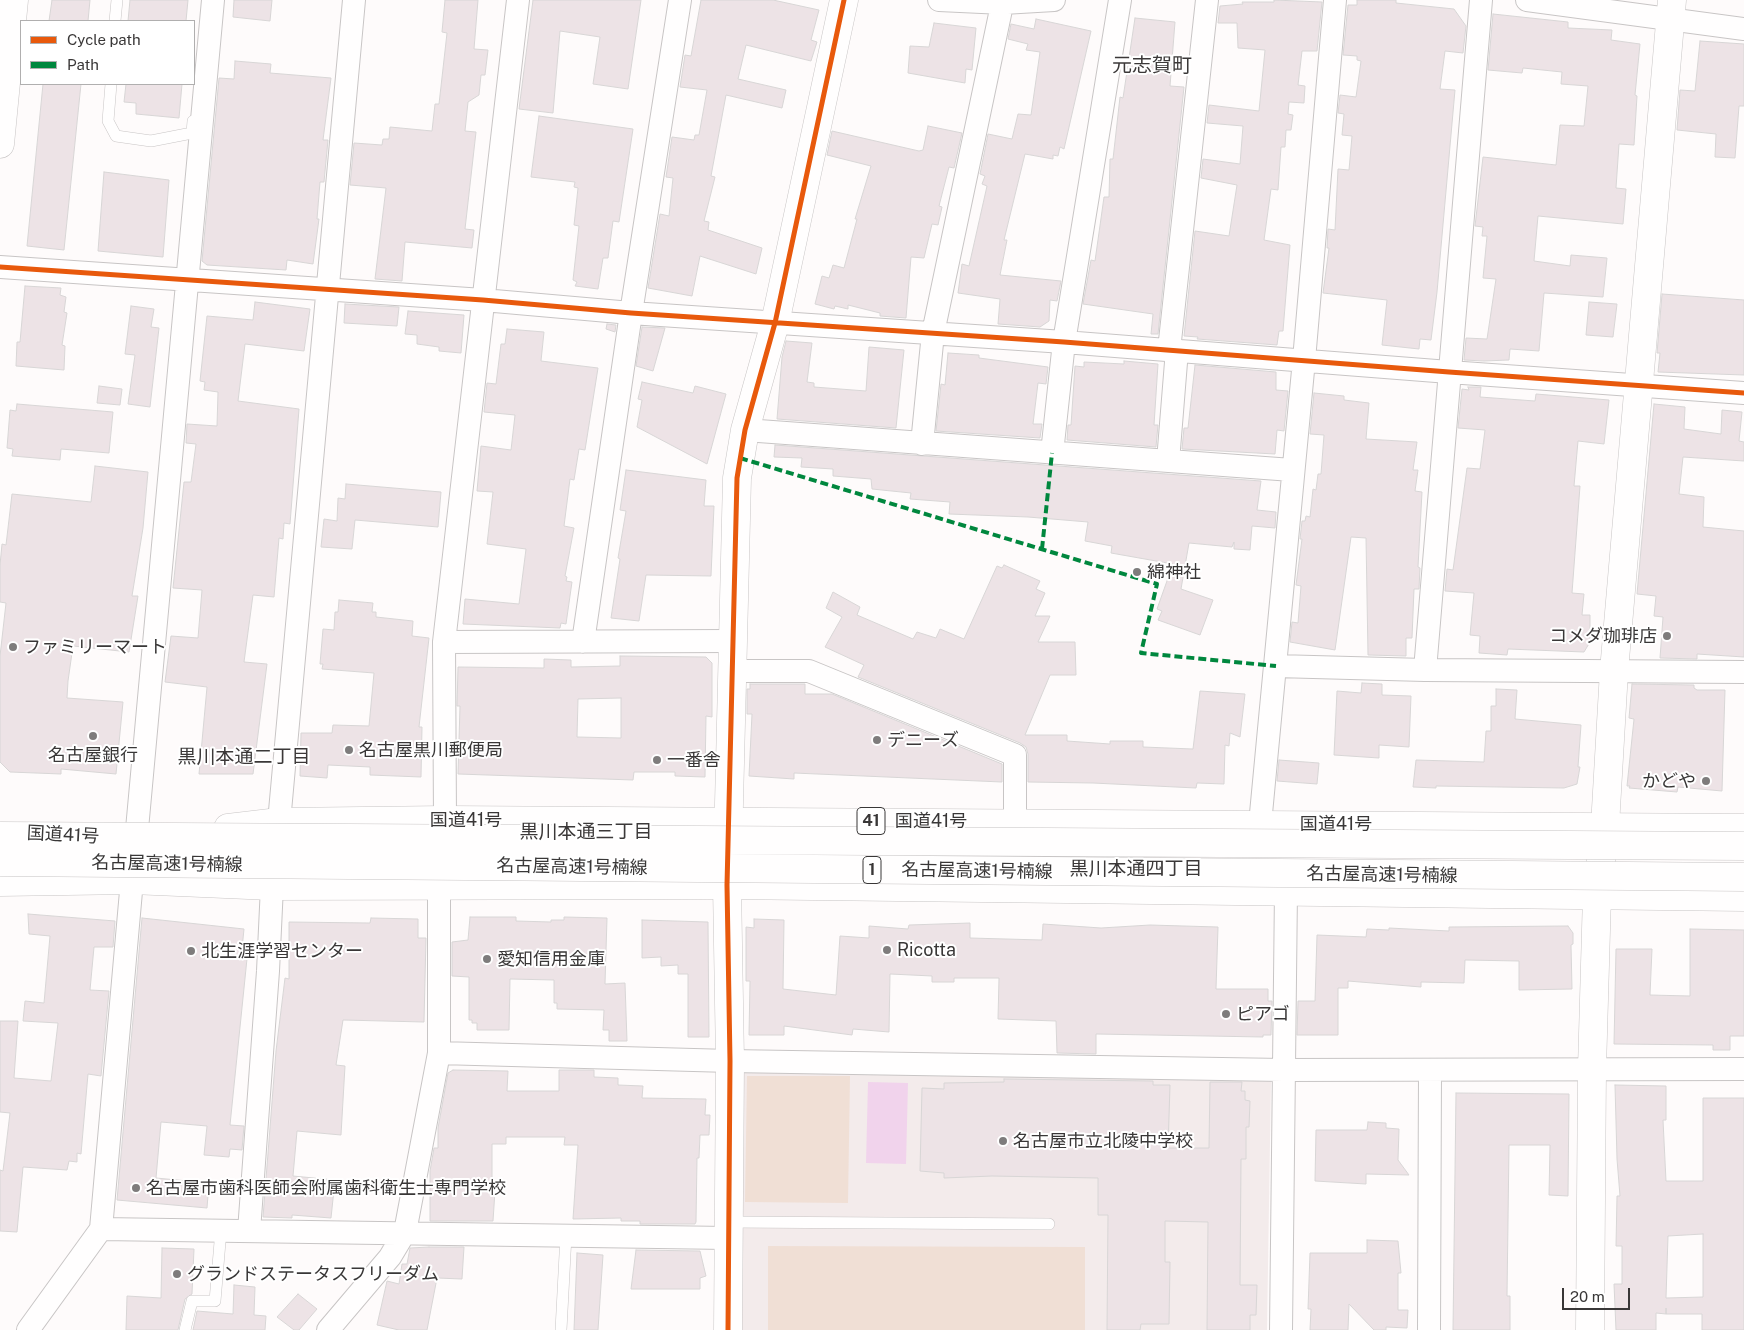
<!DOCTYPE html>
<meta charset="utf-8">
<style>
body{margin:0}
#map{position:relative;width:1744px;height:1330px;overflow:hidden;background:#fefbfb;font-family:"Public Sans",sans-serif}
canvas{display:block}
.legend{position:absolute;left:20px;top:20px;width:175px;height:65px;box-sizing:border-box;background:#fff;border:1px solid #b0afaf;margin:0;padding:6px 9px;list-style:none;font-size:15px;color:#393737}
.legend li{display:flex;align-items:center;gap:10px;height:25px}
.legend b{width:25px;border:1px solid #b0afaf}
.scale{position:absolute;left:1562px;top:1288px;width:68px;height:22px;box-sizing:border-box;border:2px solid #393737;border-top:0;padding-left:6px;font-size:15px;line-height:18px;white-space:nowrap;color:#393737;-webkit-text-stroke:4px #fff;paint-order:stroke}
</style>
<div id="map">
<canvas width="1744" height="1330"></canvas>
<ul class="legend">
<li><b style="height:6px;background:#e8590c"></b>Cycle path</li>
<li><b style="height:6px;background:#00873e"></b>Path</li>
</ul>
<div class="scale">20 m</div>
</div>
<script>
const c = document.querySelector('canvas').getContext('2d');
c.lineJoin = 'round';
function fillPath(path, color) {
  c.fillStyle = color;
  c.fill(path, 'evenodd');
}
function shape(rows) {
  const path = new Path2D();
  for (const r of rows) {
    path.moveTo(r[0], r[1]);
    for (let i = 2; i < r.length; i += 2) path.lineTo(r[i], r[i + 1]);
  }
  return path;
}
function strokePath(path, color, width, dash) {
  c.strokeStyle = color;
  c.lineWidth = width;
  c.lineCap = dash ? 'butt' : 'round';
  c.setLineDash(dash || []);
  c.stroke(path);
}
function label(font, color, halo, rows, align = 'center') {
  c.font = font + ' "Public Sans","Noto Sans JP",sans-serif';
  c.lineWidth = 4;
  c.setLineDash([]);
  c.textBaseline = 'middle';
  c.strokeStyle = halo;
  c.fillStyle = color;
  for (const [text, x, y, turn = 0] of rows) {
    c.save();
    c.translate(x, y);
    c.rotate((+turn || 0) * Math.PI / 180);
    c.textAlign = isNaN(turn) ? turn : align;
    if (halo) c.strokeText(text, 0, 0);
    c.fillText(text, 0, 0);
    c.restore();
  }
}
const built = shape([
 [745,1072,1271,1079,1267,1330,737,1330,737,1078]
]);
const green = shape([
 [747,1076,850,1076,848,1203,745,1202],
 [768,1246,1085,1247,1085,1330,768,1330]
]);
const water = shape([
 [868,1082,908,1083,906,1164,866,1163]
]);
const building = shape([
 [52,0,90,0,88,21,49,21,52,0],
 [130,0,188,0,186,21,128,21,130,0],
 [234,0,272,0,270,21,233,17,234,0],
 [445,0,478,0,474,49,488,50,485,75,481,75,479,95,468,102,465,131,476,132,465,229,474,230,472,248,405,242,402,281,375,279,386,188,350,185,354,143,382,145,383,139,389,139,390,127,432,131,435,104,439,104,447,33,442,32,445,0],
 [533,0,641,0,628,89,593,84,600,37,560,31,553,113,519,109,533,0],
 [701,0,773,0,819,10,811,40,817,42,811,61,746,45,738,79,786,90,782,108,726,95,711,176,715,177,704,221,709,222,708,230,762,248,756,274,700,256,692,296,648,288,660,214,669,216,673,178,666,177,672,137,694,140,695,135,699,135,707,90,680,87,685,55,691,56,701,0],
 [1274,0,1322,2,1317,51,1302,51,1298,85,1305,86,1304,103,1289,102,1288,114,1293,115,1291,130,1286,130,1285,147,1281,147,1278,190,1271,189,1264,240,1290,245,1283,331,1279,331,1277,345,1197,339,1198,337,1184,336,1195,231,1229,236,1237,185,1201,178,1203,159,1240,164,1243,126,1207,123,1209,105,1259,111,1265,50,1238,48,1237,23,1218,23,1220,6,1243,4,1242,2,1274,2,1274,0],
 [1357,0,1396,0,1396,3,1454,9,1466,26,1463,53,1445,51,1440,89,1455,90,1437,292,1431,340,1420,339,1419,349,1382,345,1387,300,1323,293,1329,248,1327,248,1328,229,1335,230,1338,169,1349,170,1352,136,1342,135,1344,114,1338,113,1340,95,1356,97,1361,61,1357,60,1357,56,1343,55,1348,5,1357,5,1357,0],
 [1493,14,1568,22,1568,28,1612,30,1611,40,1640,44,1635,95,1637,96,1634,145,1619,144,1616,188,1626,189,1623,224,1538,216,1534,261,1570,266,1571,255,1607,258,1603,297,1544,293,1539,351,1510,349,1509,360,1484,361,1464,360,1466,338,1487,339,1496,279,1483,278,1487,236,1482,236,1483,227,1475,226,1483,157,1556,165,1560,125,1584,126,1588,86,1561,84,1562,72,1523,68,1522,73,1488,70,1493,14],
 [1135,18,1175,22,1170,86,1184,87,1158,334,1151,334,1153,314,1083,304,1091,260,1095,261,1104,197,1109,197,1110,159,1113,159,1120,97,1123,98,1135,18],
 [1036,19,1091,31,1064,149,1060,147,1058,156,1053,155,1053,159,1025,154,1004,240,1007,240,1000,275,1061,281,1057,301,1050,300,1049,321,1040,327,998,324,1000,299,958,293,962,264,969,266,987,186,982,184,985,176,980,174,988,134,1012,139,1018,114,1031,115,1040,52,1026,50,1028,44,1008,39,1011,24,1034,29,1036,19],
 [934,23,976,28,972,70,966,69,965,83,908,73,910,46,929,47,934,23],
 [1700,41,1744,44,1744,106,1739,106,1735,158,1715,157,1716,134,1677,130,1680,90,1695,91,1700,41],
 [235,61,271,64,270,73,331,78,323,140,328,140,324,182,320,182,317,219,319,219,313,264,287,260,286,270,207,265,202,261,219,78,234,79,235,61],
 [43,84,81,84,64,250,27,246,43,84],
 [126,84,182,84,179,118,136,114,136,103,124,102,126,84],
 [539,116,633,129,619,222,613,221,608,258,603,258,598,289,575,286,577,282,573,280,579,226,574,225,578,188,574,187,575,182,531,177,539,116],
 [928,126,962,133,954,168,949,167,939,206,942,207,938,225,932,224,924,258,911,257,906,318,880,316,880,313,848,305,848,309,835,306,834,309,815,304,822,276,829,278,833,265,844,268,857,219,855,219,871,166,827,155,832,131,919,151,923,150,928,126],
 [104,172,169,180,163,257,98,251,104,172],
 [25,286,61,288,60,295,66,297,64,312,67,313,62,345,65,346,64,370,16,366,17,342,20,342,25,286],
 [1662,294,1744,300,1744,375,1658,372,1660,353,1657,353,1662,294],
 [255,302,310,309,304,351,245,344,238,401,299,409,290,524,284,523,283,539,279,538,274,597,253,595,244,662,267,664,253,774,199,774,207,687,165,682,171,636,198,638,202,590,173,588,184,482,191,482,196,444,186,443,187,424,217,426,218,392,204,390,205,382,200,381,207,316,253,320,255,302],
 [1589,302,1617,304,1613,337,1586,335,1589,302],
 [345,304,399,307,397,326,344,323,345,304],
 [131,306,154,309,151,327,159,328,150,407,128,404,135,355,125,354,131,306],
 [408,311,464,315,461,353,439,351,439,347,417,344,417,335,405,334,408,311],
 [607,324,616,325,615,332,606,329,607,324],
 [642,327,665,328,653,371,636,366,642,327],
 [507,329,544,332,541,361,598,368,585,450,579,449,574,480,570,479,564,526,574,528,565,576,567,577,566,581,572,582,566,624,561,623,560,628,463,624,465,599,519,604,526,549,487,544,493,492,477,491,481,446,511,450,515,415,484,412,487,383,496,384,501,344,505,344,507,329],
 [786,341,812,343,807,382,814,383,814,387,866,391,869,347,904,350,896,428,777,419,782,357,786,341],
 [948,353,979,355,979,358,1048,367,1046,384,1038,383,1033,424,1042,424,1040,438,936,431,941,384,945,385,948,353],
 [1124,361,1158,364,1154,425,1158,425,1156,447,1067,440,1068,425,1071,425,1075,366,1084,367,1084,362,1124,364,1124,361],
 [1195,365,1276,372,1276,390,1288,391,1284,431,1277,430,1275,454,1182,449,1184,428,1188,428,1195,365],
 [642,382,693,393,695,386,726,394,707,464,637,427,642,400,638,399,642,382],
 [99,386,122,389,120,405,97,403,99,386],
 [1468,387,1481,387,1480,397,1535,401,1536,394,1609,400,1604,444,1578,441,1574,486,1580,486,1572,593,1584,594,1582,615,1590,615,1590,642,1584,652,1508,649,1507,655,1479,653,1480,636,1470,635,1474,593,1445,591,1447,569,1453,570,1467,468,1480,469,1485,430,1458,428,1462,389,1469,390,1468,387],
 [1314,393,1344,396,1344,400,1369,403,1366,439,1417,442,1413,470,1418,470,1415,491,1422,492,1418,567,1420,568,1419,589,1414,589,1412,638,1406,638,1406,656,1368,655,1366,538,1351,537,1335,650,1290,642,1292,622,1298,623,1301,586,1296,585,1302,539,1300,539,1302,521,1305,521,1306,516,1310,517,1313,489,1316,490,1318,474,1321,474,1324,435,1310,434,1314,393],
 [17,404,113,412,109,453,61,449,60,460,12,456,13,449,7,448,10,410,16,411,17,404],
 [1654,404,1685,407,1684,429,1721,434,1722,410,1742,412,1739,441,1744,442,1744,461,1683,457,1679,494,1704,497,1703,527,1744,531,1744,657,1697,654,1697,659,1660,658,1663,617,1654,616,1656,596,1637,594,1654,404],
 [775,445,1261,481,1257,510,1276,512,1275,528,1252,526,1250,550,1234,549,1234,542,1232,547,1189,543,1181,589,1213,600,1200,635,1158,620,1162,611,1157,609,1173,564,1111,553,1112,546,1085,541,1088,522,1028,517,949,514,950,502,910,499,911,493,872,489,871,479,833,476,833,469,801,467,802,458,774,457,775,445],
 [95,466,148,472,143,528,132,596,138,596,129,652,73,646,68,681,67,698,123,702,116,774,61,769,61,774,10,772,0,762,0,656,6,603,0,602,0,565,2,544,6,545,12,494,91,502,95,466],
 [626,470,706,480,704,506,714,506,711,576,646,575,639,621,611,618,620,559,618,558,626,511,620,510,626,470],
 [346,484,441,492,438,527,355,520,352,549,321,547,324,519,337,521,338,498,345,499,346,484],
 [1004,565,1040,581,1036,589,1045,593,1035,616,1050,616,1038,642,1075,642,1076,675,1050,675,1025,735,1067,735,1067,741,1110,744,1110,741,1143,741,1143,747,1193,749,1200,691,1245,694,1240,737,1230,733,1229,746,1225,745,1224,784,1197,783,1196,788,1093,783,1028,782,1028,754,1026,747,1020,743,858,677,864,665,825,647,842,617,826,608,833,592,860,607,857,615,913,639,917,632,936,638,940,629,964,639,997,566,1002,568,1004,565],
 [339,600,373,603,372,612,376,612,376,617,413,621,412,636,429,638,419,727,422,727,421,777,370,775,370,767,328,765,327,778,300,776,301,733,332,733,333,725,369,726,374,673,322,669,323,664,320,664,323,629,334,630,335,612,338,612,339,600],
 [620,656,706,657,712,663,712,717,706,716,705,777,675,776,675,772,634,772,633,780,458,774,460,706,457,706,458,667,544,668,544,659,571,660,571,667,620,666,620,656],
 [621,698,621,738,577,737,578,699,621,698],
 [1362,683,1382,684,1382,695,1411,696,1409,747,1379,745,1379,758,1334,755,1337,691,1361,693,1362,683],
 [750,684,805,684,805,694,832,694,1002,764,1002,782,794,773,794,779,749,776,752,714,747,714,747,689,750,689,750,684],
 [1632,684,1694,685,1694,688,1697,690,1725,690,1722,791,1678,787,1677,792,1629,788,1630,786,1627,786,1634,719,1629,718,1632,684],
 [1496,689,1517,690,1515,719,1581,725,1578,767,1580,767,1577,784,1564,788,1436,786,1436,788,1413,787,1416,760,1484,762,1486,731,1491,731,1491,706,1496,706,1496,689],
 [1279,760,1319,763,1317,784,1277,781,1279,760],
 [28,914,115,921,113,947,94,947,90,990,109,991,101,1076,88,1074,81,1154,77,1153,77,1162,69,1161,67,1170,23,1167,17,1232,0,1231,0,1170,3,1171,10,1113,0,1112,0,1021,18,1021,14,1078,51,1081,58,1023,23,1021,25,1001,44,1003,50,936,29,934,28,914],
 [470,917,516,917,516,921,551,922,551,920,564,920,564,917,607,918,605,984,625,983,627,1041,609,1041,609,1030,603,1030,604,1010,557,1009,557,1003,554,1003,554,980,510,979,509,1030,477,1030,477,1023,472,1023,472,1020,469,1020,469,977,452,976,452,942,468,940,470,917],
 [142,918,244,929,242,949,248,949,230,1125,244,1126,242,1150,230,1149,229,1157,204,1155,207,1126,161,1122,156,1178,209,1183,207,1208,117,1200,142,918],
 [371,918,418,919,418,938,426,938,424,1022,343,1020,336,1065,345,1066,341,1135,297,1131,293,1176,335,1180,331,1218,292,1215,292,1218,263,1217,276,1051,285,978,289,979,289,922,370,923,371,918],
 [754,919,784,920,783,989,836,995,840,936,869,938,869,926,908,929,909,925,970,923,970,938,1042,940,1043,924,1101,928,1150,925,1218,927,1216,989,1268,989,1268,1001,1272,1001,1271,1035,1263,1035,1263,1037,1096,1034,1096,1054,1057,1053,1056,1021,998,1019,999,978,954,978,954,982,932,982,932,976,890,974,889,1032,853,1029,852,1035,784,1026,784,1035,749,1035,750,981,746,981,746,927,754,928,754,919],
 [642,920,708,922,709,1037,688,1037,688,974,678,974,678,965,661,966,661,957,642,958,642,920],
 [1568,926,1573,933,1573,944,1571,945,1572,989,1519,990,1519,961,1465,960,1464,983,1421,982,1421,987,1348,981,1348,988,1338,988,1338,1035,1297,1035,1298,1001,1315,1001,1317,935,1366,937,1367,929,1389,930,1389,928,1449,931,1449,927,1568,926],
 [1690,929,1744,930,1744,1036,1730,1036,1730,1050,1713,1050,1713,1045,1614,1044,1616,949,1652,949,1650,995,1690,996,1690,929],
 [453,1070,508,1071,507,1091,559,1091,559,1070,594,1070,594,1077,618,1078,618,1085,643,1086,642,1098,706,1099,705,1115,710,1115,709,1135,700,1135,699,1158,697,1158,696,1222,695,1224,640,1224,640,1221,621,1221,621,1218,573,1219,578,1145,564,1145,565,1137,506,1137,506,1144,492,1144,492,1191,495,1191,493,1221,430,1221,430,1171,434,1148,438,1148,438,1128,448,1073,453,1070],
 [1004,1079,1153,1081,1153,1085,1170,1085,1168,1148,1209,1148,1210,1082,1242,1082,1241,1091,1245,1091,1245,1100,1250,1101,1249,1127,1246,1127,1246,1159,1241,1159,1240,1285,1257,1285,1256,1315,1250,1315,1250,1330,1207,1330,1208,1222,1165,1221,1165,1262,1170,1262,1169,1324,1141,1324,1140,1330,1107,1330,1108,1215,1098,1215,1098,1178,992,1176,944,1178,944,1173,920,1171,922,1088,944,1089,944,1083,1004,1082,1004,1079],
 [1615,1085,1666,1086,1666,1120,1663,1120,1666,1181,1703,1181,1703,1098,1744,1098,1744,1330,1702,1330,1702,1314,1666,1314,1666,1308,1666,1314,1656,1313,1656,1330,1616,1330,1614,1284,1622,1284,1622,1246,1616,1246,1617,1196,1620,1196,1617,1159,1615,1085],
 [1703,1234,1703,1297,1666,1298,1668,1236,1703,1234],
 [1456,1093,1569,1094,1568,1196,1549,1195,1550,1145,1509,1145,1507,1296,1510,1296,1510,1330,1453,1330,1456,1093],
 [1368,1122,1386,1123,1386,1128,1399,1129,1398,1160,1409,1175,1366,1174,1366,1184,1315,1181,1316,1130,1367,1130,1368,1122],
 [1367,1240,1398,1241,1401,1273,1398,1273,1398,1310,1408,1310,1407,1328,1386,1327,1386,1330,1374,1330,1349,1304,1348,1330,1310,1330,1311,1309,1308,1309,1310,1253,1367,1253,1367,1240],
 [429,1247,464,1247,462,1279,437,1278,427,1330,399,1330,377,1325,387,1281,399,1284,402,1264,407,1264,410,1248,429,1247],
 [162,1248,194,1249,192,1294,185,1299,178,1330,126,1330,127,1296,161,1298,162,1248],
 [636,1250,700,1251,706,1276,700,1278,700,1289,631,1289,636,1250],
 [577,1253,603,1255,598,1330,574,1330,577,1253],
 [234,1285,255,1287,254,1315,266,1316,265,1330,193,1330,197,1311,233,1314,234,1285],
 [298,1294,317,1309,299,1330,294,1330,277,1317,298,1294]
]);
const service = shape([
 [115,21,117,0],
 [111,84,108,121,116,136,151,141,192,133,193,121],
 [728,1222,1049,1224],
 [185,1330,192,1301,215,1301,221,1230],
 [561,1330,566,1235]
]);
const minor = shape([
 [939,0,1003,3,1054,0],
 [1527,0,1744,29],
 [0,267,483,300,631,313,1064,342,1449,372,1744,393],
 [1169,350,1207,0],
 [745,430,1292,470],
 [922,444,933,333,1003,0],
 [1052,453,1064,342,1120,0],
 [1168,461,1177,350],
 [444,642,733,641],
 [583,642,631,313,680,0],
 [1276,666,1425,670,1744,672],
 [1425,670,1481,0],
 [732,671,809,671,1015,755,1015,822],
 [445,820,444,642,518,0],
 [279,822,354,0],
 [1260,824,1304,360,1335,0],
 [136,840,213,0],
 [439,1053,730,1061,1283,1070,1744,1069],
 [101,1229,727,1238],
 [249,1231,268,971,272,886],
 [28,1330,101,1229,132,880],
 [328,1330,390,1257,405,1232,439,1053,439,885],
 [1281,1330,1286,890],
 [1429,1330,1430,1072]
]);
const tertiary = shape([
 [728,1330,730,1061,727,885,737,478,745,430,775,323,844,0],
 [1590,1330,1592,1069,1597,895,1605,826,1614,671,1672,0]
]);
const primary = shape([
 [0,144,14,0]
]);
const trunk = shape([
 [228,828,279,822,445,820,1744,828],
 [0,882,132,880,272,886,727,885,1744,897]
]);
const motorwayBridge = shape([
 [0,836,1744,846],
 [0,862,1744,877]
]);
const quiet = shape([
 [740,458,1157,584,1141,653,1276,666],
 [1042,549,1052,453]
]);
const cycleway = shape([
 [0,267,483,300,631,313,1064,342,1449,372,1744,393],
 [728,1330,730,1061,727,885,737,478,745,430,775,323,844,0]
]);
const markers = [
 [1137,572,5,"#7e7c7c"],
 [1667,636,5,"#7e7c7c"],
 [13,647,5,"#7e7c7c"],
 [93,736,5,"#7e7c7c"],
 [877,740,5,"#7e7c7c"],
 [349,750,5,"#7e7c7c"],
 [657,760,5,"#7e7c7c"],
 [1706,781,5,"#7e7c7c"],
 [887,950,5,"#7e7c7c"],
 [191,951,5,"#7e7c7c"],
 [487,959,5,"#7e7c7c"],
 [1226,1014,5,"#7e7c7c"],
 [1003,1141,5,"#7e7c7c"],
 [136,1188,5,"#7e7c7c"],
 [177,1274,5,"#7e7c7c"]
];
const shields = [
 [871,821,28],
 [872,870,18]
];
const shieldNames = [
 ["41",871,821],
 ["1",872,870]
];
const poiNames = [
 ["綿神社",1147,572],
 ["コメダ珈琲店",1657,636,"right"],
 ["ファミリーマート",23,647],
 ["デニーズ",887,740],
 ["名古屋黒川郵便局",359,750],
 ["名古屋銀行",93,755,"center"],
 ["一番舎",667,760],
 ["かどや",1696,781,"right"],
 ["Ricotta",897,950],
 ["北生涯学習センター",201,951],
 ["愛知信用金庫",497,959],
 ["ピアゴ",1236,1014],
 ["名古屋市立北陵中学校",1013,1141],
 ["名古屋市歯科医師会附属歯科衛生士専門学校",146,1188],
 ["グランドステータスフリーダム",187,1274]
];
const streetNames = [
 ["国道41号",466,820],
 ["国道41号",931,821],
 ["国道41号",1336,824],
 ["国道41号",63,835,3],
 ["名古屋高速1号楠線",167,864,1],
 ["名古屋高速1号楠線",572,867,1],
 ["名古屋高速1号楠線",977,871,1],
 ["名古屋高速1号楠線",1382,875,1]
];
const neighbourhoodNames = [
 ["黒川本通二丁目",244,757],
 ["黒川本通三丁目",586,832],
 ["黒川本通四丁目",1136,869]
];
const quarterNames = [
 ["元志賀町",1152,66]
];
fillPath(built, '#f3ebeb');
fillPath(green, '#f0dfd5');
fillPath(water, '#f1d3ec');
fillPath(building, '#ede3e6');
strokePath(building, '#d8d6d6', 1);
strokePath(service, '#c8c5c5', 12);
strokePath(minor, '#c8c5c5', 24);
strokePath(tertiary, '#c8c5c5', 29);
strokePath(primary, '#c8c5c5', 29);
strokePath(trunk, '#c8c5c5', 29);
strokePath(service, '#fffefe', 11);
strokePath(minor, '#fffefe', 22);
strokePath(tertiary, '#fffefe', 28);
strokePath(primary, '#fffefe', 28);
strokePath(trunk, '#fffefe', 28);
strokePath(motorwayBridge, '#c8c5c5', 29, []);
strokePath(motorwayBridge, '#fffefe', 28);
strokePath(quiet, '#00873e', 4, [8, 4]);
strokePath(cycleway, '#e8590c', 5);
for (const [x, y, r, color] of markers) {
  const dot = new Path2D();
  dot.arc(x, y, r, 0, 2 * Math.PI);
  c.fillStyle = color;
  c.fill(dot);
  strokePath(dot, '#fff', 2);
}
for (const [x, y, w] of shields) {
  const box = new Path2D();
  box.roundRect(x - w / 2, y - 13.5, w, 27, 4);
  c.fillStyle = '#fff';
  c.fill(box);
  strokePath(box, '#393737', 1);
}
label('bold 16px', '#393737', null, shieldNames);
label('18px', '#393737', '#fff', poiNames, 'left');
label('18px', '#393737', '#fff', streetNames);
label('19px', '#3b3838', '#fff', neighbourhoodNames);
label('20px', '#3b3838', '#fff', quarterNames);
</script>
